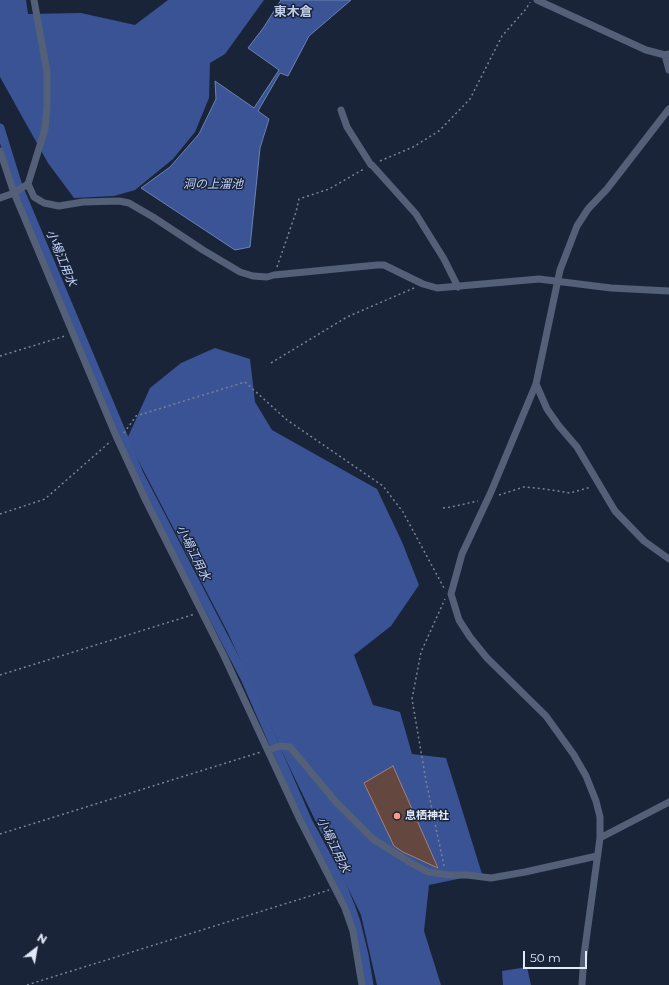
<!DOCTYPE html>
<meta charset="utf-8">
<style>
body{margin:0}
#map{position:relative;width:669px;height:985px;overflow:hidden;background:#1a2439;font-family:Montserrat,sans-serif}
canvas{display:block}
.north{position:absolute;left:16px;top:929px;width:40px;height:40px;-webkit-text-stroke:3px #1a2439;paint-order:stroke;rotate:31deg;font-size:11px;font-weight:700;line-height:16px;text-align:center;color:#e2e9f7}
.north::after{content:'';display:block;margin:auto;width:14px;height:18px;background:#e2e9f7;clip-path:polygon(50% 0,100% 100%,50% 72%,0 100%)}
.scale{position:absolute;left:523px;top:951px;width:64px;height:18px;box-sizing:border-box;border:2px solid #e2e9f7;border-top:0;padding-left:5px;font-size:12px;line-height:14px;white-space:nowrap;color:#e2e9f7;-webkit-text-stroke:3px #1a2439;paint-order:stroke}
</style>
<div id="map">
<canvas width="669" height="985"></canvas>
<div class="north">N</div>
<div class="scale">50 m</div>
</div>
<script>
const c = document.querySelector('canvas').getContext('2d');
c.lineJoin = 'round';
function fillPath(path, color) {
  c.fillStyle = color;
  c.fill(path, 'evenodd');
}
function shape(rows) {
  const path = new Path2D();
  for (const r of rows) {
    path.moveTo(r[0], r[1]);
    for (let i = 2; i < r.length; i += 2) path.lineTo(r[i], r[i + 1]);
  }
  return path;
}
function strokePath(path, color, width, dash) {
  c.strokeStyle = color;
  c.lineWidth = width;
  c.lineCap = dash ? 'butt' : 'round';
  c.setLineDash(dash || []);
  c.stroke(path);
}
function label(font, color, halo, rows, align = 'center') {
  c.font = font + ' Montserrat,"Noto Sans JP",sans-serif';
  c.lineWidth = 3;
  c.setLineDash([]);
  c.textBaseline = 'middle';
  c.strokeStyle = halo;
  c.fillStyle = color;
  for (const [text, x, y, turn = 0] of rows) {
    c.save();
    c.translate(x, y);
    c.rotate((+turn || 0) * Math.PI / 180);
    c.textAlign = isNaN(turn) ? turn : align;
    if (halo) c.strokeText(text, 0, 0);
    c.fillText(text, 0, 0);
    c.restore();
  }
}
const forest = shape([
 [0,0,26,0,28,14,81,13,135,25,168,0,264,0,225,54,210,63,209,98,195,132,173,159,135,190,114,196,74,198,48,163,0,77],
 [215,348,250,359,255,402,272,430,377,489,402,542,419,585,391,626,354,655,373,705,400,712,412,754,446,758,482,874,429,885,424,931,441,985,377,985,361,915,285,758,228,633,127,439,150,388,181,363],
 [527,967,531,985,503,985,502,971]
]);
const water = shape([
 [281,0,351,0,309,36,288,76,280,73,258,111,269,119,260,148,250,247,235,250,141,188,170,167,199,134,216,99,215,81,254,108,279,70,248,48,264,27,281,0]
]);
const canal = shape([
 [0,128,18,186,139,474,245,678,308,822,341,883,351,908,356,922,364,955,369,985]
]);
const building = shape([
 [393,766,438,868,403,852,394,846,364,783,393,766]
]);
const path = shape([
 [380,161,413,147,439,131,470,99,502,36,526,9,530,2],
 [277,267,296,212,299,199,329,189,364,169],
 [0,356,65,336],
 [271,363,347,317,414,288],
 [124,433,136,416,245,382,287,420,383,486,403,512,444,588],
 [499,495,524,487,545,489,570,493,591,487],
 [443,508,451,507,478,501],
 [0,514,45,499,111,441],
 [0,675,195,614],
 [0,834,261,752],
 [444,866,426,781,412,699,421,652,445,599],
 [27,985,329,890]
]);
const minor = shape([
 [537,0,646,50,665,55,669,54],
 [665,55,669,70],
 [341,110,347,127,371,165,372,165,416,214,444,259,458,287],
 [0,151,14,193,116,436,146,501,224,656,300,820,345,908,353,931,362,985],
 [28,184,34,197,44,203,59,206,83,202,119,201,129,203,153,217,203,250,240,272,253,276,267,277,274,275,377,265,384,265,423,284,437,288,539,279,611,288,669,291],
 [0,198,14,193,28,184,45,129,47,107,47,72,34,0],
 [536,384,547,409,559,426,577,447,615,511,644,541,669,559],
 [269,750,280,746,290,747,336,802,373,839,411,863,428,872,450,875,467,875,491,878,525,872,597,856],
 [600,838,669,802],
 [582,985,584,955,600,838,600,817,596,801,586,776,574,755,546,716,487,658,470,637,459,620,451,594,462,554,491,492,536,384,560,270,577,226,588,209,607,189,669,109]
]);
const markers = [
 [397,816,4,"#f49e88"]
];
const poiNames = [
 ["息栖神社",405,816]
];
const waterNames = [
 ["洞の上溜池",213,184],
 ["小場江用水",61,258,67],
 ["小場江用水",193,553,63],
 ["小場江用水",333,845,64]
];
const quarterNames = [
 ["東木倉",293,12]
];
fillPath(forest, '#395394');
fillPath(water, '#3a5495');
strokePath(water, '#6c81b2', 1);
strokePath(canal, '#3a5495', 9);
fillPath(building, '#64473f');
strokePath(building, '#a3827a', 1);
strokePath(path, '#7b8395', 1.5, [2, 3]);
strokePath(minor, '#546078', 7);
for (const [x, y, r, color] of markers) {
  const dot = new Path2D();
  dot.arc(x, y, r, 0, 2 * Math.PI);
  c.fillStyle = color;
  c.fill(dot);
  strokePath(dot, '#1a2439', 1.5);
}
label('bold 11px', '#e2e9f7', '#1a2439', poiNames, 'left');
label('italic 12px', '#c3d4fa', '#1a2439', waterNames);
label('bold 13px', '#bfcce8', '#1a2439', quarterNames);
</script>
